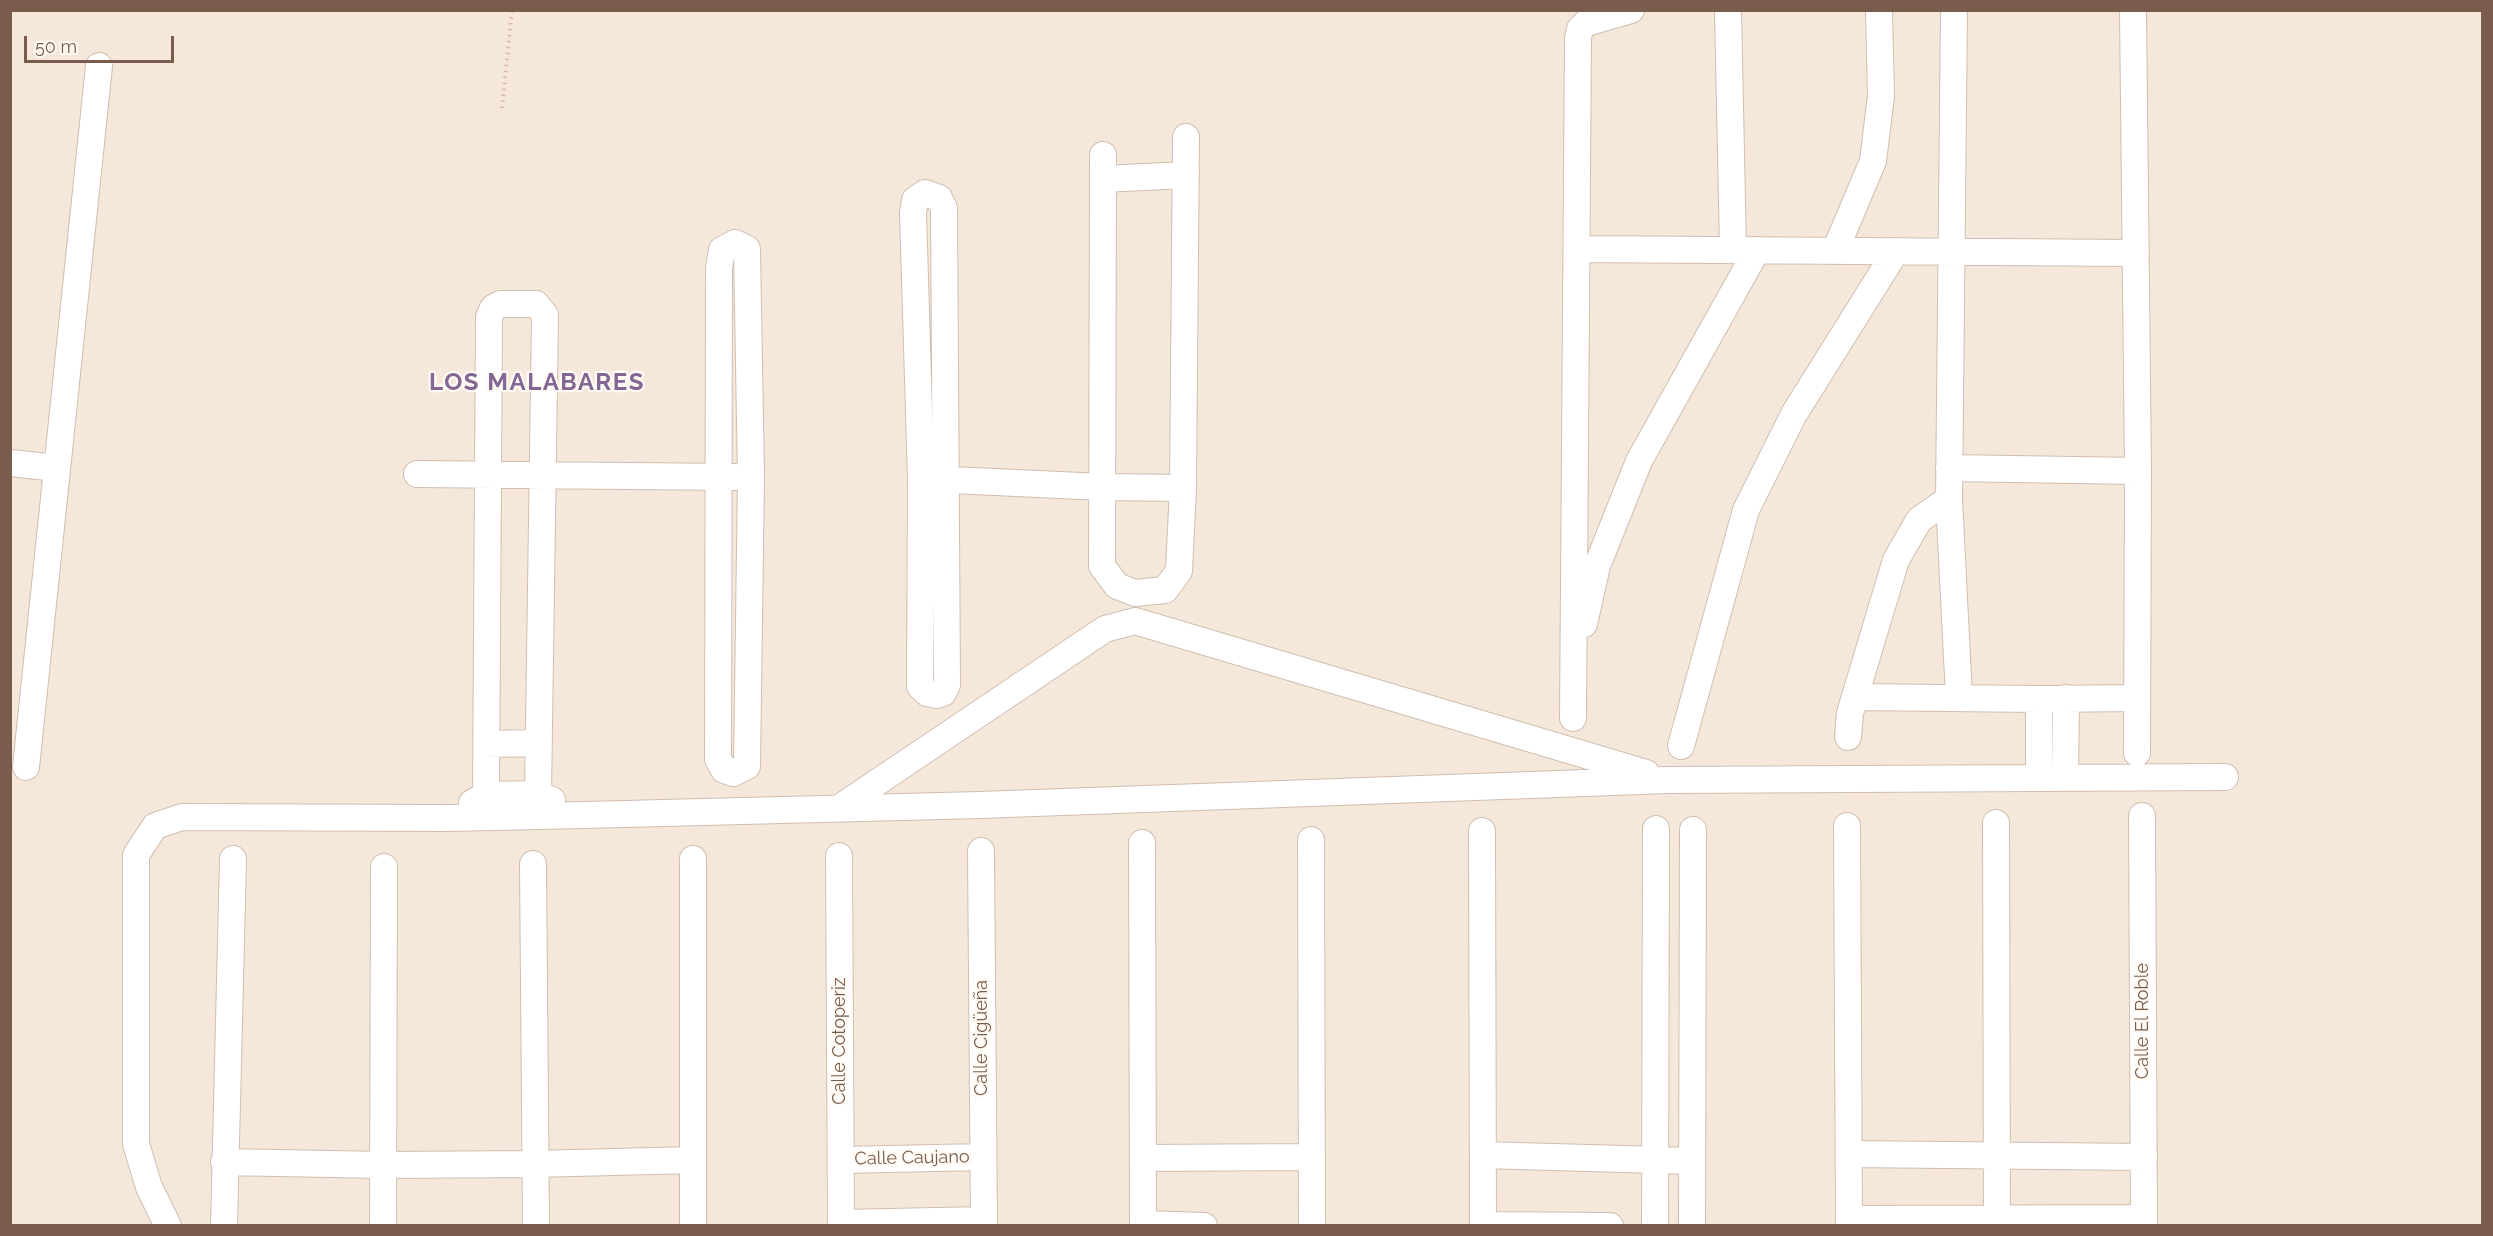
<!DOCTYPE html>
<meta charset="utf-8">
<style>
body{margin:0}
#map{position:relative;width:2493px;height:1236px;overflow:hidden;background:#fdf6ec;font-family:Raleway,sans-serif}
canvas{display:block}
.frame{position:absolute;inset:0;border:12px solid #7a5c4d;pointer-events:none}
.scale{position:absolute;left:24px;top:36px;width:150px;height:27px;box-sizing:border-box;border:3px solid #7a5c4d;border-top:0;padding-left:8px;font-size:18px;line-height:21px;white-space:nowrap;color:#7a5c4d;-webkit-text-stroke:4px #fffaf3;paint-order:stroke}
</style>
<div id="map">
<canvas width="2493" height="1236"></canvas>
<div class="frame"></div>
<div class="scale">50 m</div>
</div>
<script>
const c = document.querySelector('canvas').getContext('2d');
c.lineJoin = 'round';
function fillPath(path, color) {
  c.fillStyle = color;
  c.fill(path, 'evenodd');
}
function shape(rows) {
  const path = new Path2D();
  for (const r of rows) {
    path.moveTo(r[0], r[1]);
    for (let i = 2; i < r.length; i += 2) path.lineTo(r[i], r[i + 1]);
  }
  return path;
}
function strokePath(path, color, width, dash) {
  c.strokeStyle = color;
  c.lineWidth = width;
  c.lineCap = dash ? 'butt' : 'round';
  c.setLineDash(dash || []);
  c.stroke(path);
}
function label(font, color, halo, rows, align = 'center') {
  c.font = font + ' Raleway,sans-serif';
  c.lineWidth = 4.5;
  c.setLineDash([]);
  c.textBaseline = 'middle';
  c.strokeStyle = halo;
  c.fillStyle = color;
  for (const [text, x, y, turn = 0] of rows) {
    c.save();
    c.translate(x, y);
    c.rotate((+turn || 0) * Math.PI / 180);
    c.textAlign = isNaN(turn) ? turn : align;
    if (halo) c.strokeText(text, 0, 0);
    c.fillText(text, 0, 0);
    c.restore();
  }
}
const residential = shape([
 [10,11,2482,11,2482,1225,11,1225]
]);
const path = shape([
 [502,108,512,10]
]);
const minor = shape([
 [1728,10,1733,250],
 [1954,10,1949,499,1959,697],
 [2133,10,2138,471,2137,753],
 [1103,155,1102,566,1117,586,1135,593,1165,590,1179,571,1183,488,1186,137],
 [1103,179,1186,175],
 [925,193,939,198,944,208,947,685,943,693,937,695,927,693,920,686,921,479,913,213,915,200,925,193],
 [735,243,747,249,751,477,747,766,733,773,724,770,718,759,719,268,722,250,735,243],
 [1577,249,2136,253],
 [1835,251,1873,161,1881,96,1879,10],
 [10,463,57,468],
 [1949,468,2138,471],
 [417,474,735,477],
 [930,479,1103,487,1183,488],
 [1584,624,1597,566,1639,461,1757,250],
 [1855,697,2039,699,2137,698],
 [1573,718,1578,38,1580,29,1586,23,1631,10],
 [1848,737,1850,713,1896,560,1919,520,1949,499],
 [486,744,539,743],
 [1681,746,1746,510,1794,414,1896,251],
 [26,767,99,66],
 [2039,778,2039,699],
 [2065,778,2066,698],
 [486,795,489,317,493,308,500,304,536,304,545,315,538,794],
 [472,803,486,795,538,794,552,800],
 [839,808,1105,629,1135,621,1646,773],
 [2142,816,2144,1226],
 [1996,823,1997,1226],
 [1847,826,1849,1226],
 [1482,831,1483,1226],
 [1311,840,1312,1226],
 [1142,843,1143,1226],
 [981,851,984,1226],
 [839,856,841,1226],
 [693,859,693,1226],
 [533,864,536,1226],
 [1849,1154,2144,1157],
 [1483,1155,1692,1161],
 [1143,1158,1311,1157],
 [841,1160,983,1157],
 [224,1162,384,1165,535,1164,693,1160],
 [1849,1219,2144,1218],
 [841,1223,984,1220],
 [1143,1224,1204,1226],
 [1483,1225,1610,1226],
 [168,1226,149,1187,136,1144,136,855,155,826,182,817,448,818,585,815,980,805,1668,780,2225,777],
 [224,1226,233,859],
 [383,1226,384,867],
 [1655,1226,1656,829],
 [1692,1226,1693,830]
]);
const streetNames = [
 ["Calle El Roble",2143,1021,-90],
 ["Calle Cigüeña",982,1038,-90],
 ["Calle Cotoperiz",840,1041,-90],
 ["Calle Caujano",912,1158,-1]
];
const districtNames = [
 ["LOS MALABARES",537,383]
];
fillPath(residential, '#f5e8da');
strokePath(minor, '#d1beb0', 28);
strokePath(path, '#d9b8a5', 4, [1.5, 4.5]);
strokePath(minor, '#fff', 26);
label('18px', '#7a5c4d', '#fffaf3', streetNames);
c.letterSpacing = '1.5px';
label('bold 24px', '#846695', '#fffaf3', districtNames);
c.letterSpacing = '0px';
</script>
